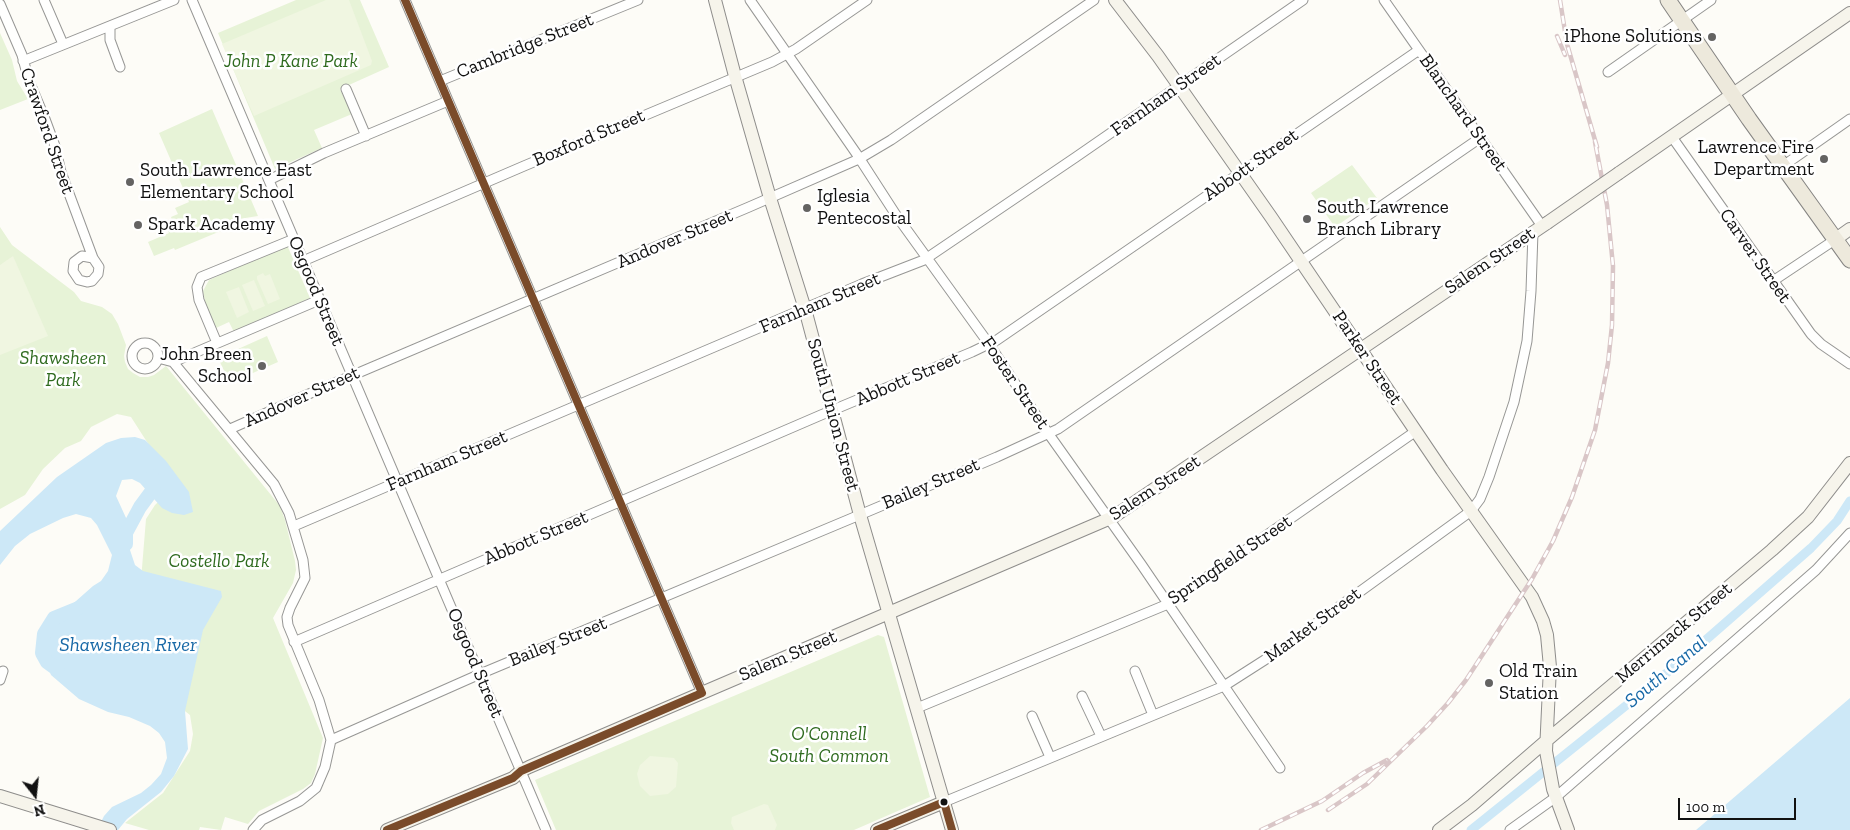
<!DOCTYPE html>
<style>
body{margin:0}
#map{position:relative;width:1850px;height:830px;overflow:hidden;background:#fdfcf7;font-family:"Zilla Slab",serif}
canvas{display:block}
.north{position:absolute;left:10px;top:770px;width:50px;height:50px;-webkit-text-stroke:4px #fff;paint-order:stroke;rotate:164deg;font-size:14px;font-weight:700;line-height:20px;text-align:center;color:#111}
.north::after{content:'';display:block;margin:auto;width:18px;height:22px;background:#111;clip-path:polygon(50% 0,100% 100%,50% 72%,0 100%)}
.scale{position:absolute;left:1678px;top:798px;width:118px;height:22px;box-sizing:border-box;border:2px solid #111;border-top:0;padding-left:6px;font-size:15px;line-height:18px;white-space:nowrap;color:#111;-webkit-text-stroke:4px #fff;paint-order:stroke}
</style>
<div id="map">
<canvas width="1850" height="830"></canvas>
<div class="north">N</div>
<div class="scale">100 m</div>
</div>
<script>
const c = document.querySelector('canvas').getContext('2d');
c.lineJoin = 'round';
function fillPath(path, color) {
  c.fillStyle = color;
  c.fill(path, 'evenodd');
}
function shape(rows) {
  const path = new Path2D();
  for (const r of rows) {
    if (r.length === 3) {
      path.moveTo(r[0] + r[2], r[1]);
      path.arc(r[0], r[1], r[2], 0, 2 * Math.PI);
      continue;
    }
    path.moveTo(r[0], r[1]);
    for (let i = 2; i < r.length; i += 2) path.lineTo(r[i], r[i + 1]);
  }
  return path;
}
function strokePath(path, color, width, dash) {
  c.strokeStyle = color;
  c.lineWidth = width;
  c.lineCap = dash ? 'butt' : 'round';
  c.setLineDash(dash || []);
  c.stroke(path);
}
function label(font, color, halo, rows, align = 'center') {
  c.font = font + ' "Zilla Slab",serif';
  c.lineWidth = 5;
  c.setLineDash([]);
  c.textBaseline = 'middle';
  c.strokeStyle = halo;
  c.fillStyle = color;
  for (const [text, x, y, turn = 0] of rows) {
    c.save();
    c.translate(x, y);
    c.rotate((+turn || 0) * Math.PI / 180);
    c.textAlign = isNaN(turn) ? turn : align;
    if (halo) c.strokeText(text, 0, 0);
    c.fillText(text, 0, 0);
    c.restore();
  }
}
const green = shape([
 [296,0,360,0,389,67,340,89,352,114,314,130,322,148,275,169,218,33],
 [0,33,12,60,17,81,28,99,0,110],
 [212,109,258,216,239,219,228,228,175,250,174,248,154,256,148,242,169,233,166,227,173,223,171,217,178,214,175,208,189,202,159,133],
 [1352,165,1377,198,1335,227,1311,193],
 [0,227,12,245,74,292,81,301,102,307,112,314,118,324,126,345,124,356,125,362,128,369,133,373,140,377,148,377,154,375,166,366,280,506,285,520,295,561,296,570,293,583,273,618,323,738,315,774,311,783,303,789,259,811,248,824,225,817,221,830,200,827,199,830,149,830,125,823,163,793,190,751,193,734,190,715,177,705,141,580,146,519,155,505,166,494,163,467,131,417,117,414,91,427,81,441,65,448,43,469,25,495,0,509],
 [287,245,310,298,234,332,229,322,216,328,206,307,203,291,209,280],
 [267,336,278,362,230,383,218,358],
 [878,635,884,637,930,797,854,830,556,830,535,780]
]);
const pitch = shape([
 [326,0,349,0,372,61,371,65,254,116,222,44],
 [13,256,48,336,0,355,0,265],
 [263,273,265,276,270,274,280,299,268,304,257,279,257,276],
 [254,280,265,306,253,311,242,285],
 [239,287,249,312,237,318,226,292],
 [650,756,674,758,678,763,676,787,668,794,650,796,640,786,637,774,640,765],
 [764,804,768,805,777,825,775,830,734,830,731,823,732,817]
]);
const water = shape([
 [135,437,145,440,166,461,189,492,193,512,184,515,172,513,162,508,140,483,132,479,122,480,116,496,132,531,129,547,135,565,143,571,221,591,222,597,203,630,185,711,188,749,174,776,161,792,127,819,118,830,97,830,104,816,112,807,141,793,151,785,161,774,167,758,165,742,159,733,150,726,129,717,108,712,79,699,51,675,44,655,49,633,67,609,93,586,101,581,108,571,112,555,97,525,91,518,76,514,63,518,30,534,15,546,0,565,0,531,57,477,106,443,121,438],
 [1850,698,1850,830,1696,830]
]);
const canal = shape([
 [1471,830,1684,659,1811,548,1837,521,1850,501]
]);
const river = shape([
 [126,544,126,533,140,507,154,488,152,476],
 [58,670,47,662,42,653,44,634,54,618,81,607]
]);
const street = shape([
 [44,0,63,44],
 [192,0,546,830],
 [405,0,702,693],
 [750,0,856,153,896,215,989,344,1048,433,1141,564,1280,768],
 [1384,0,1542,226],
 [0,4,22,55,29,81,45,119,55,146,61,172,93,258,99,267,98,274,92,281,87,282,79,280,73,271,74,262,82,256,93,258],
 [110,26,110,40,120,67],
 [23,61,174,0],
 [1608,72,1711,0],
 [440,81,638,0],
 [346,89,366,136],
 [1672,137,1811,334,1821,344,1850,364],
 [1783,166,1850,119],
 [269,180,324,153,448,101],
 [303,261,524,166,772,62,796,49,867,0],
 [1773,281,1836,239],
 [145,356,13],
 [217,343,199,300,197,287,201,277,294,239],
 [158,358,173,362,274,484,289,513,303,560,305,578,290,608,287,617,288,625,319,700,331,740,325,767,316,788,300,801,262,820,253,830],
 [173,362,319,300],
 [230,429,311,393,749,207,859,159,891,140,1094,0],
 [294,526,862,284,924,260,1076,157,1303,0],
 [294,642,821,415,972,352,997,340,1419,50],
 [1135,671,1153,715],
 [0,680,3,671],
 [1082,696,1101,736],
 [917,708,1168,604,1416,431],
 [1032,716,1050,757],
 [331,740,480,674,850,519,997,457,1058,429,1480,138],
 [944,802,1224,686,1274,654,1471,511,1480,499,1489,477,1514,402,1527,341,1531,291,1533,232],
 [1510,830,1556,797,1816,570,1850,533]
]);
const secondary = shape([
 [715,0,735,76,770,198,805,309,860,515,952,830],
 [1115,0,1158,56,1271,217,1442,470,1532,597,1543,621,1547,635,1550,667,1546,751,1553,789,1568,830],
 [1619,173,1850,13],
 [1836,239,1850,229],
 [0,796,110,830],
 [387,830,513,778,521,771,529,767,1113,517,1547,223],
 [877,830,944,802],
 [1439,830,1472,805,1546,741,1772,550,1808,517,1850,463]
]);
const primary = shape([
 [1668,0,1749,119,1850,260]
]);
const rail = shape([
 [1560,0,1567,44,1597,147],
 [1557,36,1565,55],
 [1328,810,1367,784,1427,726,1448,703,1466,680,1532,579,1553,541,1572,497,1595,430,1608,363,1612,325,1613,266,1607,205,1595,142],
 [1261,830,1322,801,1363,773,1387,760]
]);
const secondaryBridge = shape([
 [1547,223,1619,173]
]);
const bus1 = shape([
 [387,830,513,778,521,771,702,693,405,0],
 [877,830,944,802,952,830]
]);
const markers = [
 [1712,37,5,"#646362"],
 [1824,159,5,"#646362"],
 [130,182,5,"#646362"],
 [807,208,5,"#646362"],
 [1307,219,5,"#646362"],
 [138,225,5,"#646362"],
 [262,366,5,"#646362"],
 [1489,683,5,"#646362"],
 [944,802,4.5,"#111"]
];
const poiNames = [
 ["iPhone Solutions",1702,37,"right"],
 ["Lawrence Fire",1814,148,"right"],
 ["Department",1814,170,"right"],
 ["South Lawrence East",140,171],
 ["Elementary School",140,193],
 ["Iglesia",817,197],
 ["Pentecostal",817,219],
 ["South Lawrence",1317,208],
 ["Branch Library",1317,230],
 ["Spark Academy",148,225],
 ["John Breen",252,355,"right"],
 ["School",252,377,"right"],
 ["Old Train",1499,672],
 ["Station",1499,694]
];
const streetNames = [
 ["Cambridge Street",525,46,-22],
 ["Farnham Street",1166,95,-35],
 ["Blanchard Street",1463,113,55],
 ["Crawford Street",47,131,71],
 ["Boxford Street",589,138,-23],
 ["Abbott Street",1251,165,-35],
 ["Andover Street",675,239,-23],
 ["Carver Street",1755,256,55],
 ["Salem Street",1490,261,-34],
 ["Osgood Street",316,291,67],
 ["Farnham Street",820,303,-23],
 ["Parker Street",1367,358,56],
 ["Abbott Street",908,379,-23],
 ["Foster Street",1015,383,56],
 ["Andover Street",302,397,-24],
 ["South Union Street",833,415,75],
 ["Farnham Street",447,461,-23],
 ["Bailey Street",931,484,-23],
 ["Salem Street",1155,488,-33],
 ["Abbott Street",536,538,-23],
 ["Springfield Street",1230,560,-34],
 ["Market Street",1313,625,-36],
 ["Merrimack Street",1674,633,-40],
 ["Bailey Street",558,642,-22],
 ["Salem Street",788,656,-23],
 ["Osgood Street",475,663,67]
];
const parkNames = [
 ["John P Kane Park",291,62],
 ["Shawsheen",63,359],
 ["Park",63,381],
 ["Costello Park",219,562],
 ["O'Connell",829,735],
 ["South Common",829,757]
];
const waterNames = [
 ["Shawsheen River",128,645],
 ["South Canal",1666,672,-40]
];
fillPath(green, '#e7f3d7');
fillPath(pitch, '#f0f6e1');
fillPath(water, '#cde8f7');
strokePath(canal, '#cde8f7', 9);
strokePath(river, '#cde8f7', 14);
strokePath(street, '#979795', 11);
strokePath(secondary, '#8e8d8b', 14);
strokePath(primary, '#858482', 17);
strokePath(street, '#fffffe', 9);
strokePath(secondary, '#f6f4eb', 12);
strokePath(primary, '#ede9dc', 15);
strokePath(rail, '#d9c6c7', 4.5);
strokePath(rail, '#fff', 2.5, [8]);
strokePath(secondaryBridge, '#8e8d8b', 14, []);
strokePath(secondaryBridge, '#f6f4eb', 12);
strokePath(bus1, '#7a4b2a', 8);
for (const [x, y, r, color] of markers) {
  const dot = new Path2D();
  dot.arc(x, y, r, 0, 2 * Math.PI);
  c.fillStyle = color;
  c.fill(dot);
  strokePath(dot, '#fff', 2);
}
label('19px', '#111', '#fff', poiNames, 'left');
label('19px', '#111', '#fff', streetNames);
label('italic 19px', '#2f6b1f', '#fff', parkNames);
label('italic 20px', '#1768a6', '#fff', waterNames);
</script>
